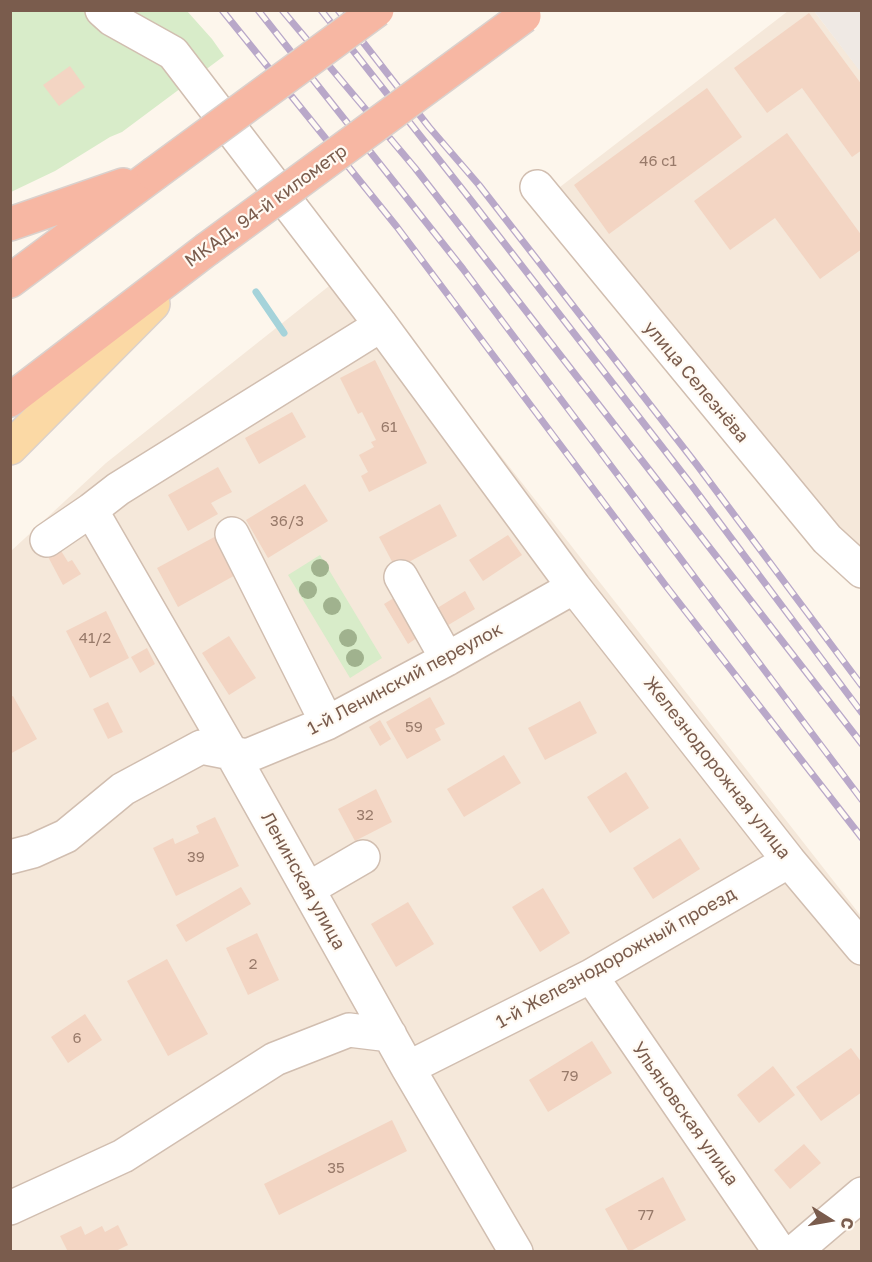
<!DOCTYPE html>
<meta charset="utf-8">
<style>
body{margin:0}
#map{position:relative;width:872px;height:1262px;overflow:hidden;background:#fdf6ec;font-family:"Golos Text",sans-serif}
canvas{display:block}
.frame{position:absolute;inset:0;border:12px solid #7a5c4d;pointer-events:none}
.north{position:absolute;left:800px;top:1190px;width:60px;height:60px;-webkit-text-stroke:4px #fffaf3;paint-order:stroke;rotate:101deg;font-size:16px;font-weight:700;line-height:24px;text-align:center;color:#7a5c4d}
.north::after{content:'';display:block;margin:auto;width:21px;height:27px;background:#7a5c4d;clip-path:polygon(50% 0,100% 100%,50% 72%,0 100%)}
</style>
<div id="map">
<canvas width="872" height="1262"></canvas>
<div class="frame"></div>
<div class="north">С</div>
</div>
<script>
const c = document.querySelector('canvas').getContext('2d');
c.lineJoin = 'round';
function fillPath(path, color) {
  c.fillStyle = color;
  c.fill(path, 'evenodd');
}
function shape(rows) {
  const path = new Path2D();
  for (const r of rows) {
    path.moveTo(r[0], r[1]);
    for (let i = 2; i < r.length; i += 2) path.lineTo(r[i], r[i + 1]);
  }
  return path;
}
function strokePath(path, color, width, dash) {
  c.strokeStyle = color;
  c.lineWidth = width;
  c.lineCap = dash ? 'butt' : 'round';
  c.setLineDash(dash || []);
  c.stroke(path);
}
function label(font, color, halo, rows, align = 'center') {
  c.font = font + ' "Golos Text",sans-serif';
  c.lineWidth = 4.5;
  c.setLineDash([]);
  c.textBaseline = 'middle';
  c.strokeStyle = halo;
  c.fillStyle = color;
  for (const [text, x, y, turn = 0] of rows) {
    c.save();
    c.translate(x, y);
    c.rotate((+turn || 0) * Math.PI / 180);
    c.textAlign = isNaN(turn) ? turn : align;
    if (halo) c.strokeText(text, 0, 0);
    c.fillText(text, 0, 0);
    c.restore();
  }
}
const residential = shape([
 [788,11,814,11,859,69,861,68,861,556,776,461,560,187],
 [353,267,861,916,861,1251,11,1252,11,551,106,463]
]);
const industrial = shape([
 [814,11,861,11,861,68,859,70]
]);
const green = shape([
 [10,11,187,11,212,39,224,56,122,132,110,137,55,171,11,192],
 [320,555,382,658,350,678,288,575]
]);
const stream = shape([
 [256,292,284,333]
]);
const building = shape([
 [809,13,862,85,862,150,852,157,802,88,767,113,734,68],
 [70,66,85,87,59,106,43,85],
 [707,88,742,137,609,234,574,185],
 [787,133,862,236,862,249,820,279,775,218,730,250,694,201],
 [375,360,427,463,369,492,361,476,368,472,359,455,374,447,371,442,376,440,362,412,358,414,340,378],
 [292,412,306,437,259,464,245,438],
 [218,467,232,492,211,503,218,514,188,531,168,495],
 [305,484,328,521,268,558,246,520],
 [440,504,457,536,396,569,379,537],
 [218,535,239,573,178,607,157,568],
 [508,535,522,555,483,581,469,560],
 [58,546,68,562,72,560,81,574,63,585,46,553],
 [465,591,475,609,445,627,434,610],
 [397,596,421,635,408,644,384,604],
 [106,611,129,658,90,678,66,631],
 [229,636,256,678,229,695,202,653],
 [147,648,155,664,140,673,131,657],
 [13,696,37,739,10,754,10,697],
 [430,697,445,724,435,729,441,740,407,759,386,722],
 [580,701,597,733,545,760,528,728],
 [108,702,123,732,108,739,93,709],
 [380,720,391,739,380,746,369,727],
 [504,755,521,783,464,817,447,789],
 [626,772,649,808,610,833,587,797],
 [376,789,392,822,355,841,338,809],
 [215,817,239,866,176,896,153,848,173,838,175,844,199,833,196,826],
 [680,838,700,869,653,899,633,868],
 [241,887,251,904,186,942,176,925],
 [543,888,570,933,540,952,512,907],
 [408,902,434,944,396,967,371,924],
 [257,933,279,980,248,995,226,948],
 [167,959,208,1034,168,1056,127,981],
 [85,1014,102,1040,68,1063,51,1037],
 [592,1041,612,1073,548,1112,529,1080],
 [851,1048,862,1063,862,1092,821,1121,796,1087],
 [773,1066,795,1095,759,1123,737,1095],
 [392,1120,407,1151,279,1215,264,1184],
 [804,1144,821,1163,790,1189,774,1170],
 [663,1177,686,1220,629,1252,605,1209],
 [118,1225,128,1245,114,1252,68,1252,60,1236,81,1226,85,1235,102,1226,105,1232]
]);
const minor = shape([
 [102,10,112,19,173,53,381,325,574,587,789,861,862,948],
 [537,187,827,539,862,571],
 [91,510,231,752,408,1068,516,1252],
 [232,534,327,723],
 [47,540,91,510,118,489,381,325],
 [401,577,447,659],
 [10,857,33,851,66,836,123,789,201,747,247,756,327,723,447,659,574,587],
 [308,889,363,857],
 [591,976,780,1252],
 [408,1068,591,976,789,861],
 [10,1208,123,1156,275,1059,349,1030,390,1035],
 [794,1252,862,1194]
]);
const major = shape([
 [10,448,153,304]
]);
const highway = shape([
 [10,224,123,185],
 [10,281,154,174],
 [10,400,206,250]
]);
const rail = shape([
 [222,10,397,227,666,586,862,838],
 [258,10,463,269,862,800],
 [282,10,415,168,862,744],
 [321,10,470,199,690,483,862,713],
 [338,10,429,127,479,185,697,465,862,686]
]);
const highwayBridge = shape([
 [154,174,377,10],
 [206,250,524,16]
]);
const trees = [
 [320,568],
 [308,590],
 [332,606],
 [348,638],
 [355,658]
];
const numberNames = [
 ["46 с1",658,161],
 ["61",389,427],
 ["36/3",287,521],
 ["41/2",95,638],
 ["59",414,727],
 ["32",365,815],
 ["39",196,857],
 ["2",253,964],
 ["6",77,1038],
 ["79",570,1076],
 ["35",336,1168],
 ["77",646,1215]
];
const streetNames = [
 ["МКАД, 94-й километр",266,206,-36],
 ["улица Селезнёва",696,382,50],
 ["1-й Ленинский переулок",405,679,-28],
 ["Железнодорожная улица",717,768,52],
 ["Ленинская улица",303,881,61],
 ["1-й Железнодорожный проезд",616,958,-29],
 ["Ульяновская улица",685,1114,55]
];
fillPath(residential, '#f5e8da');
fillPath(industrial, '#efe9e4');
fillPath(green, '#d8ecc9');
strokePath(stream, '#a5d3da', 7);
fillPath(building, '#f3d5c3');
strokePath(minor, '#d1beb0', 36);
strokePath(major, '#dad1cd', 36);
strokePath(highway, '#dad1cd', 36);
strokePath(minor, '#fff', 33);
strokePath(major, '#fbd9a5', 33);
strokePath(highway, '#f7b7a3', 33);
strokePath(rail, '#b9a8c9', 7);
strokePath(rail, '#fffaf3', 4.5, [14]);
strokePath(highwayBridge, '#dad1cd', 36, []);
strokePath(highwayBridge, '#f7b7a3', 33);
c.fillStyle = '#a0b28e';
for (const [x, y] of trees) {
  c.beginPath();
  c.arc(x, y, 9, 0, 2 * Math.PI);
  c.fill();
}
label('15px', '#987a6a', null, numberNames);
label('18px', '#7a5c4d', '#fffaf3', streetNames);
</script>
